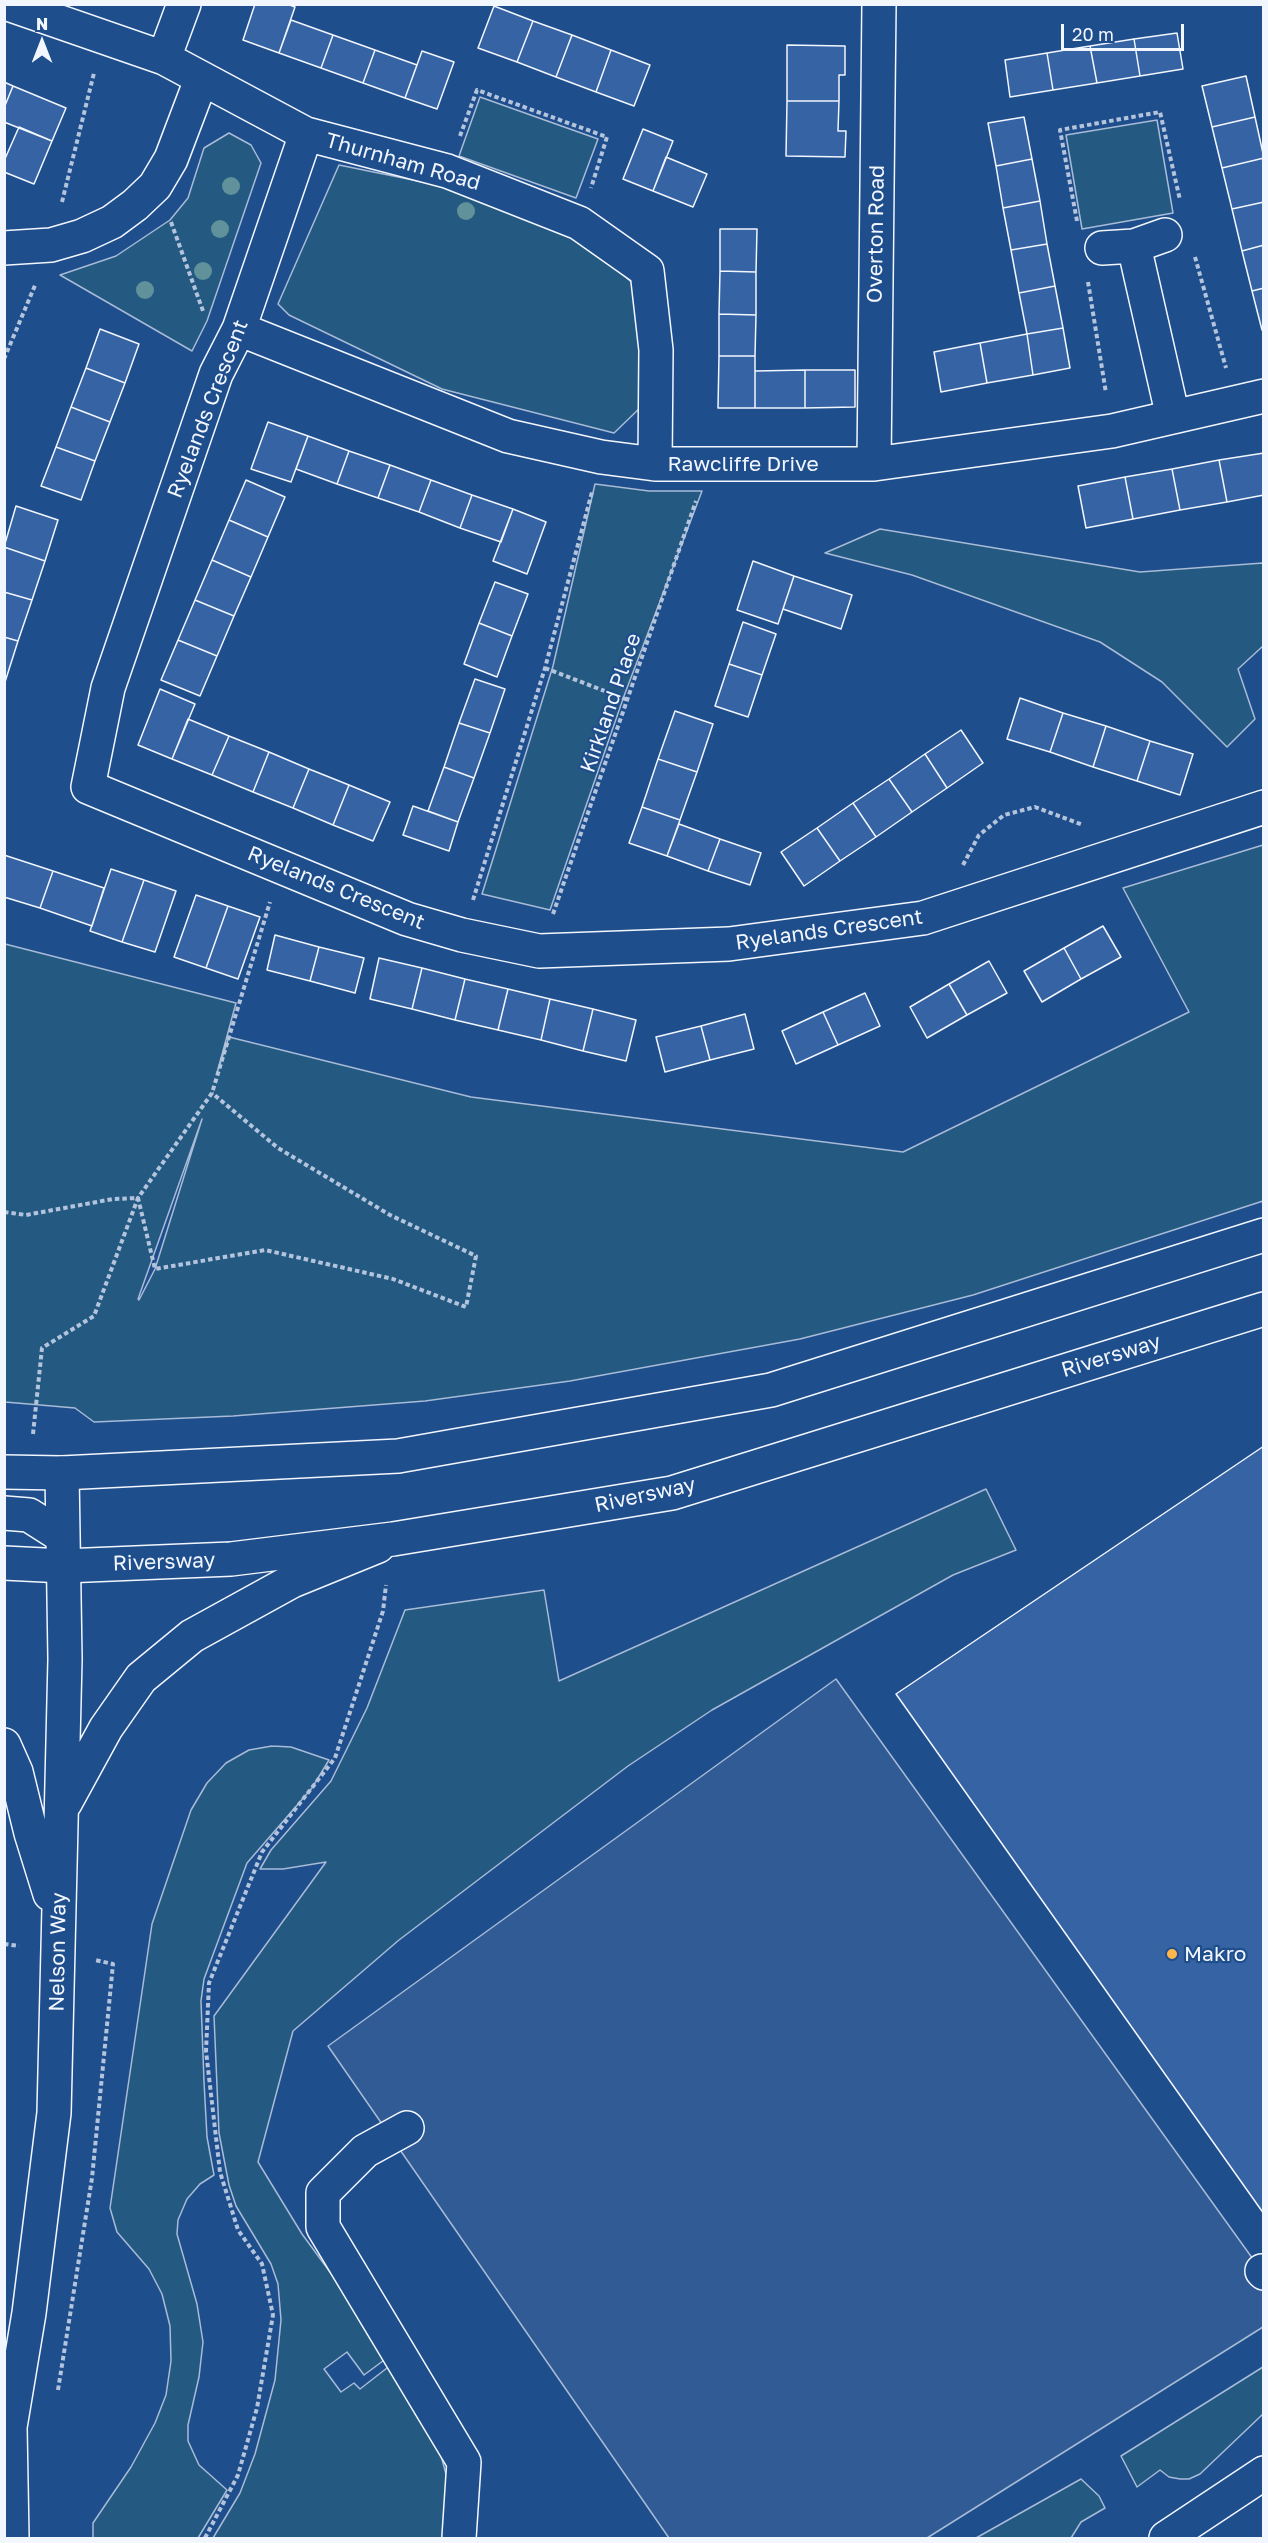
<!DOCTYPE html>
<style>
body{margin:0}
#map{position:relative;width:1268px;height:2543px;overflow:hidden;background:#1f4e8c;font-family:"Golos Text",sans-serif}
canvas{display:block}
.frame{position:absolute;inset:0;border:6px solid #f2f6ff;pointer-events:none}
.north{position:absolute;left:12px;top:12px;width:60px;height:60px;-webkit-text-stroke:4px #1f4e8c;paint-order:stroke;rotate:0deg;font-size:16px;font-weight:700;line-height:24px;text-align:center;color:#f2f6ff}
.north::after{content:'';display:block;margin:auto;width:21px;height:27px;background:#f2f6ff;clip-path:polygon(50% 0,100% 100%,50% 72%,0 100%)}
.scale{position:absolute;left:1061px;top:24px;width:123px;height:27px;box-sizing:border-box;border:3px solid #f2f6ff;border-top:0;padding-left:8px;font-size:18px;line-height:21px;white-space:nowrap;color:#f2f6ff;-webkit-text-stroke:4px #1f4e8c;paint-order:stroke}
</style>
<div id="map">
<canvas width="1268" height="2543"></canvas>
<div class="frame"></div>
<div class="north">N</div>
<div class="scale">20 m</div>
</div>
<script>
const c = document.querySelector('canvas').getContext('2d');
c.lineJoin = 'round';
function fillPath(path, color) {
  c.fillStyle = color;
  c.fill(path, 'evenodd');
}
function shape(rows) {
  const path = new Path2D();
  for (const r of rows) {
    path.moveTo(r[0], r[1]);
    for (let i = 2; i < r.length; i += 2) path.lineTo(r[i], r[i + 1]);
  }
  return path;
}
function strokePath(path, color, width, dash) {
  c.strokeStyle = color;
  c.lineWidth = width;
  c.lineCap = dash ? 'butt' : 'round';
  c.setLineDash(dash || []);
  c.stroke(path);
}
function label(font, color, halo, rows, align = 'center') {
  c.font = font + ' "Golos Text",sans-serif';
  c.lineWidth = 4.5;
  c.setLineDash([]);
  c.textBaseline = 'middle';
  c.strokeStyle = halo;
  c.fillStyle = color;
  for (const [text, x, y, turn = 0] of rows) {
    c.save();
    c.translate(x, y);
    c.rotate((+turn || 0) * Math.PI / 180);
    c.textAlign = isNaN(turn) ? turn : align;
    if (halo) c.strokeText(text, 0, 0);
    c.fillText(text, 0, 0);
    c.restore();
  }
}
const green = shape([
 [480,97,598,139,576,198,459,156,480,97],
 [1157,120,1173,213,1082,229,1066,135,1157,120],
 [229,133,251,145,261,163,207,321,192,351,60,275,116,256,170,220,188,198,204,148,229,133],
 [339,165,462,190,585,241,638,288,642,406,614,433,442,389,289,315,278,304,339,165],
 [595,484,649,491,702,491,624,696,550,910,482,894,553,666,595,484],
 [880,529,1140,572,1263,563,1263,646,1238,669,1255,719,1227,747,1162,682,1100,642,912,575,825,553,880,529],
 [1263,845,1263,1201,973,1295,800,1339,570,1381,425,1401,233,1416,94,1422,75,1408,5,1402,5,944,236,1003,217,1073,229,1037,471,1097,903,1152,1189,1012,1123,888,1263,845],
 [202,1119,155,1269,139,1300,138,1299,202,1119],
 [986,1489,1016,1550,953,1575,712,1710,628,1766,399,1940,293,2031,258,2162,302,2234,391,2355,364,2375,347,2352,324,2369,341,2392,354,2383,360,2389,396,2361,434,2430,449,2485,445,2538,213,2538,240,2493,255,2454,275,2380,281,2320,278,2284,271,2264,236,2206,229,2185,219,2133,214,2016,326,1862,283,1869,260,1869,271,1850,331,1781,367,1708,405,1610,544,1590,559,1681,986,1489],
 [272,1746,291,1747,329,1760,312,1788,247,1863,204,1979,201,2001,204,2082,207,2137,214,2175,200,2184,187,2199,178,2220,177,2234,197,2304,203,2342,199,2377,188,2425,188,2441,199,2465,227,2490,198,2538,93,2538,93,2523,131,2467,155,2423,166,2395,171,2361,170,2326,162,2294,149,2269,117,2232,110,2208,152,1924,191,1810,207,1783,226,1763,249,1750,272,1746],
 [1263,2367,1263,2414,1200,2474,1189,2479,1180,2479,1169,2477,1160,2470,1137,2487,1121,2456,1263,2367],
 [1081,2479,1099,2496,1105,2508,1081,2522,1071,2538,976,2538,1081,2479]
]);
const parking = shape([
 [836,1679,1263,2273,1263,2327,927,2538,669,2538,328,2046,836,1679]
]);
const building = shape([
 [255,4,287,4,295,7,279,53,243,40,255,4],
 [494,6,533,21,517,62,478,48,494,6],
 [291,20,333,35,321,68,279,53,291,20],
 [533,21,572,35,556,77,517,62,533,21],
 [1177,33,1183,69,1140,76,1134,39,1177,33],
 [333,35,375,50,363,83,321,68,333,35],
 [572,35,611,50,596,92,556,77,572,35],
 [1134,39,1140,76,1097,83,1090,46,1134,39],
 [787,45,845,46,845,75,839,75,839,101,787,101,787,45],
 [1090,46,1097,83,1053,90,1047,53,1090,46],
 [375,50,417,65,405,98,363,83,375,50],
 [611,50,650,65,634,106,596,92,611,50],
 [422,51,454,62,437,109,405,98,422,51],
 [1047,53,1053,90,1010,97,1005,60,1047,53],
 [1246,76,1255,117,1212,127,1202,86,1246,76],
 [4,82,13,86,4,108,4,82],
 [13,86,66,108,52,141,4,122,4,108,13,86],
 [787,101,839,101,838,131,846,131,845,157,786,156,787,101],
 [1024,117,1032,159,996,166,988,123,1024,117],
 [1255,117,1264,158,1222,168,1212,127,1255,117],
 [19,127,52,141,34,184,4,172,4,161,19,127],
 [643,129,673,141,653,191,623,179,643,129],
 [666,157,707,174,693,207,653,191,666,157],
 [1264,158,1264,202,1232,209,1222,168,1264,158],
 [1032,159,1040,201,1003,208,996,166,1032,159],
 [1040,201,1047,244,1011,250,1003,208,1040,201],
 [1264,202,1264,245,1242,251,1232,209,1264,202],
 [720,229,757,229,756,272,720,271,720,229],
 [1047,244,1055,286,1019,293,1011,250,1047,244],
 [1264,245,1264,288,1252,291,1242,251,1264,245],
 [720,271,756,272,756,315,719,314,720,271],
 [1055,286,1063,328,1027,334,1019,293,1055,286],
 [1264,288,1264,330,1262,330,1252,291,1264,288],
 [719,314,756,315,755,356,719,356,719,314],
 [1063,328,1070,368,1033,375,1027,334,1063,328],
 [100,329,139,344,125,383,86,368,100,329],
 [1027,334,1033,375,987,383,980,343,1027,334],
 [980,343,987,383,941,392,934,352,980,343],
 [719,356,755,356,755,408,718,408,719,356],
 [86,368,125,383,110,422,71,407,86,368],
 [805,370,805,408,755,408,755,371,805,370],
 [805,370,855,370,855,407,805,408,805,370],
 [71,407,110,422,95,461,56,447,71,407],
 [268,422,308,436,291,482,251,469,268,422],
 [308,436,349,451,337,484,296,469,308,436],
 [56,447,95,461,81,500,41,486,56,447],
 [349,451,390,465,378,498,337,484,349,451],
 [1264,453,1264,495,1227,502,1219,460,1264,453],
 [1219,460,1227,502,1180,510,1172,469,1219,460],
 [390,465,431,480,419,512,378,498,390,465],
 [1172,469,1180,510,1133,519,1125,477,1172,469],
 [1125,477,1133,519,1086,528,1078,486,1125,477],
 [246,480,285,497,268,537,229,520,246,480],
 [431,480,472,495,460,528,419,512,431,480],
 [472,495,513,509,501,542,460,528,472,495],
 [16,506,58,520,45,561,4,547,16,506],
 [513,509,546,522,527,574,493,561,513,509],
 [229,520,268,537,251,577,212,560,229,520],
 [4,547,45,561,32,600,4,592,4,547],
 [212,560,251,577,234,616,195,600,212,560],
 [753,561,794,576,778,624,737,610,753,561],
 [794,576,852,595,841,629,783,609,794,576],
 [495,582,528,594,512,636,479,623,495,582],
 [4,592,32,600,18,641,4,637,4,592],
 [195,600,234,616,217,656,178,640,195,600],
 [743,622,776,634,762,675,729,664,743,622],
 [479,623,512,636,497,677,464,664,479,623],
 [4,637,18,641,5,682,4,682,4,637],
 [178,640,217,656,200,696,161,680,178,640],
 [729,664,762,675,748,717,715,706,729,664],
 [475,679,505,689,490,733,459,723,475,679],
 [160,689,195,704,172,759,138,745,160,689],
 [1020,698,1063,713,1050,752,1007,739,1020,698],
 [675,711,713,724,697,772,658,759,675,711],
 [1063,713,1106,726,1093,767,1050,752,1063,713],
 [188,719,229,736,212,775,172,759,188,719],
 [459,723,490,733,474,778,444,767,459,723],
 [1106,726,1150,741,1137,781,1093,767,1106,726],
 [961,730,983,763,947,788,925,754,961,730],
 [229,736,269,752,253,792,212,775,229,736],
 [1150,741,1193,754,1180,795,1137,781,1150,741],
 [269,752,309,769,293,808,253,792,269,752],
 [925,754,947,788,912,812,889,779,925,754],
 [658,759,697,772,680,820,642,807,658,759],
 [444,767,474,778,458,822,428,811,444,767],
 [309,769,349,785,333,825,293,808,309,769],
 [889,779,912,812,876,837,853,803,889,779],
 [349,785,390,802,373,841,333,825,349,785],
 [853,803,876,837,840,861,817,828,853,803],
 [413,806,458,822,449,851,403,835,413,806],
 [642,807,680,820,667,856,629,843,642,807],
 [679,824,720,839,708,871,667,856,679,824],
 [817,828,840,861,804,886,781,852,817,828],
 [720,839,761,853,750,885,708,871,720,839],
 [4,855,53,871,40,908,4,897,4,855],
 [111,869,144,880,122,942,90,931,111,869],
 [53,871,104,888,92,926,40,908,53,871],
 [144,880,176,891,155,952,122,942,144,880],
 [196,895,228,906,206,968,174,957,196,895],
 [228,906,260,917,238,979,206,968,228,906],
 [1103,926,1121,957,1081,979,1064,948,1103,926],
 [275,935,319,947,310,981,267,970,275,935],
 [319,947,364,958,355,993,310,981,319,947],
 [1064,948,1081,979,1042,1002,1024,971,1064,948],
 [379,958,422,968,412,1009,370,999,379,958],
 [989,961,1007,993,967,1015,949,984,989,961],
 [422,968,465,979,455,1020,412,1009,422,968],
 [465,979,508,989,498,1030,455,1020,465,979],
 [949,984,967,1015,927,1038,910,1007,949,984],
 [508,989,550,999,541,1040,498,1030,508,989],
 [865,993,880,1026,838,1045,823,1012,865,993],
 [550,999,593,1009,583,1051,541,1040,550,999],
 [593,1009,636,1020,626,1061,583,1051,593,1009],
 [823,1012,838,1045,796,1064,782,1031,823,1012],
 [745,1014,754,1049,710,1060,701,1026,745,1014],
 [701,1026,710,1060,665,1072,656,1037,701,1026],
 [1264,1446,1264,2214,896,1694,1264,1446]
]);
const path = shape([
 [460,136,477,90,607,137,591,188],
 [62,202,94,73],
 [1077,221,1060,130,1160,112,1180,200],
 [171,222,203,311],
 [1195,257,1226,368],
 [1088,282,1106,393],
 [4,359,36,283],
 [545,668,628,700],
 [963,865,979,835,1004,815,1035,807,1083,825],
 [473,900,545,668,592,492],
 [553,914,696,501],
 [4,1212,26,1215,113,1199,138,1198,155,1269,265,1250,393,1279,466,1307,476,1256,390,1215,278,1148,212,1093],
 [33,1434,42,1348,94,1316,138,1198,212,1093,270,902],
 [4,1944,19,1946],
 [58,2390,92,2178,113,1964,95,1960],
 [205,2538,238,2475,257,2408,273,2315,262,2264,238,2230,220,2172,206,2051,209,1983,262,1852,335,1758,383,1611,386,1585]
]);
const minor = shape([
 [8,4,164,58,306,134,447,171,579,223,647,271,656,350,655,464],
 [164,58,184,4],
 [306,134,239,329,216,374,108,688,88,787,407,919,462,935,539,951,729,944,923,918,1264,807],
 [1134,246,1173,417],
 [4,248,51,245,82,236,112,222,135,205,155,186,171,159,201,80],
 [1102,248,1134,246,1165,235],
 [239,329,508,436,601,457,655,464,874,464,1112,431,1264,396],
 [874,464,879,4],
 [4,1745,16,1772,31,1833,50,1894],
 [65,1803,106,1728,141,1678,192,1636,292,1581,378,1546],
 [407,2128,365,2151,323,2193,323,2227,464,2462,459,2538],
 [1262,2271,1264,2273],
 [12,2538,10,2427,29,2313,54,2113,65,1659,62,1473],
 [1166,2538,1264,2473]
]);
const highway = shape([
 [4,1472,62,1473,398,1456,771,1390,1264,1235],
 [4,1513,29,1515,62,1536],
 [4,1563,64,1566,231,1559,393,1539,672,1493,1264,1309]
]);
const trees = [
 [231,186],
 [466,211],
 [220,229],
 [203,271],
 [145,290]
];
const markers = [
 [1172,1954,6,"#ffb74d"]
];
const streetNames = [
 ["Thurnham Road",403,162,16],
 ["Overton Road",876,234,-89],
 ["Ryelands Crescent",208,409,-69],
 ["Rawcliffe Drive",743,464],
 ["Kirkland Place",611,703,-71],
 ["Ryelands Crescent",336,888,22],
 ["Ryelands Crescent",829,930,-8],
 ["Riversway",1111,1356,-17],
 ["Riversway",645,1495,-12],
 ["Riversway",164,1562,-2],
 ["Nelson Way",58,1952,-89]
];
const poiNames = [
 ["Makro",1184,1954]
];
fillPath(green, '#245a82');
strokePath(green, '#a8bbd7', 1.5);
fillPath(parking, '#305b95');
strokePath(parking, '#a8bbd7', 1.5);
fillPath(building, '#3563a3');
strokePath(building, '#f2f6ff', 1.5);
strokePath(minor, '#f2f6ff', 36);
strokePath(highway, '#f2f6ff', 36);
strokePath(path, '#b3c4dc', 4, [4.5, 3]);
strokePath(minor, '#1f4e8c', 33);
strokePath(highway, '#1f4e8c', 33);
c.fillStyle = '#61919a';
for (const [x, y] of trees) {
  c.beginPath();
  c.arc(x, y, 9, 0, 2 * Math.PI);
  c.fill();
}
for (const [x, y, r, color] of markers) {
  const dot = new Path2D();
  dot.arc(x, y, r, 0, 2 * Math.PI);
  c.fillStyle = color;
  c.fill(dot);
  strokePath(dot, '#1f4e8c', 2);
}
label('21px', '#f2f6ff', '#1f4e8c', streetNames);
label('21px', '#f2f6ff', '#1f4e8c', poiNames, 'left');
</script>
